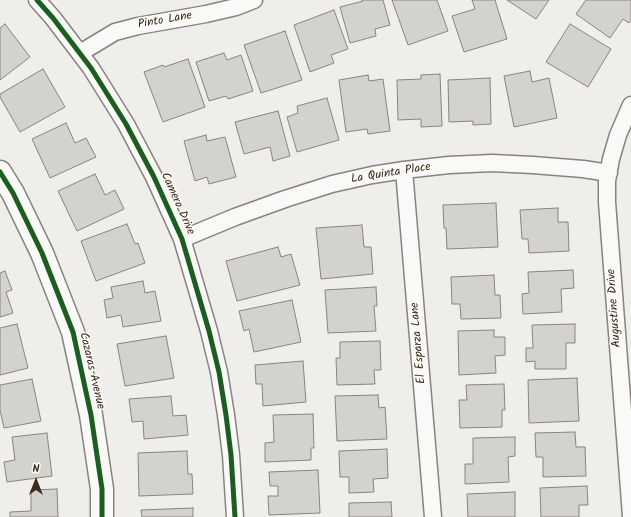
<!DOCTYPE html>
<style>
body{margin:0}
#map{position:relative;width:631px;height:517px;overflow:hidden;background:#f0eeeb;font-family:Kalam,sans-serif}
canvas{display:block}
.north{position:absolute;left:16px;top:461px;width:40px;height:40px;-webkit-text-stroke:3px #fdfcf7;paint-order:stroke;rotate:0deg;font-size:11px;font-weight:700;line-height:16px;text-align:center;color:#3b2a1e}
.north::after{content:'';display:block;margin:auto;width:14px;height:18px;background:#3b2a1e;clip-path:polygon(50% 0,100% 100%,50% 72%,0 100%)}
</style>
<div id="map">
<canvas width="631" height="517"></canvas>
<div class="north">N</div>
</div>
<script>
const c = document.querySelector('canvas').getContext('2d');
c.lineJoin = 'round';
function fillPath(path, color) {
  c.fillStyle = color;
  c.fill(path, 'evenodd');
}
function shape(rows) {
  const path = new Path2D();
  for (const r of rows) {
    path.moveTo(r[0], r[1]);
    for (let i = 2; i < r.length; i += 2) path.lineTo(r[i], r[i + 1]);
  }
  return path;
}
function strokePath(path, color, width, dash) {
  c.strokeStyle = color;
  c.lineWidth = width;
  c.lineCap = dash ? 'butt' : 'round';
  c.setLineDash(dash || []);
  c.stroke(path);
}
function label(font, color, halo, rows, align = 'center') {
  c.font = font + ' Kalam,sans-serif';
  c.lineWidth = 3;
  c.setLineDash([]);
  c.textBaseline = 'middle';
  c.strokeStyle = halo;
  c.fillStyle = color;
  for (const [text, x, y, turn = 0] of rows) {
    c.save();
    c.translate(x, y);
    c.rotate((+turn || 0) * Math.PI / 180);
    c.textAlign = isNaN(turn) ? turn : align;
    if (halo) c.strokeText(text, 0, 0);
    c.fillText(text, 0, 0);
    c.restore();
  }
}
const building = shape([
 [362,0,383,0,390,25,375,29,376,36,350,43,340,7,363,1,362,0],
 [392,0,437,0,448,31,408,45,392,0],
 [472,0,495,0,507,39,464,52,452,16,475,9,472,0],
 [507,0,549,0,536,19,507,0],
 [586,0,631,0,631,20,629,23,623,19,610,38,576,14,586,0],
 [334,10,348,49,331,55,334,63,310,72,294,25,334,10],
 [5,24,30,57,0,80,0,28,5,24],
 [570,24,611,49,588,87,546,62,570,24],
 [285,31,302,80,261,93,244,45,285,31],
 [224,53,227,60,241,55,253,91,228,99,226,96,209,101,196,62,224,53],
 [188,59,205,107,163,122,144,72,163,65,164,67,188,59],
 [43,69,65,107,20,132,0,97,0,94,43,69],
 [530,71,532,82,549,78,557,118,514,127,504,76,530,71],
 [440,74,442,126,421,127,421,119,398,120,397,80,421,79,421,75,440,74],
 [368,75,369,81,383,79,390,131,368,134,367,129,346,132,339,80,368,75],
 [490,78,491,124,473,125,473,121,449,122,448,80,490,78],
 [327,98,339,140,297,152,287,117,298,113,297,106,327,98],
 [278,111,290,156,273,161,270,147,244,154,235,122,278,111],
 [66,123,75,143,86,138,96,157,50,178,32,139,66,123],
 [206,135,207,141,225,137,236,177,209,184,207,177,195,181,184,141,206,135],
 [95,174,105,195,115,190,124,209,77,231,58,191,95,174],
 [496,203,498,247,447,249,446,228,444,228,443,205,496,203],
 [558,208,558,222,568,222,569,251,529,253,528,239,522,239,520,210,558,208],
 [127,224,135,244,138,243,145,263,96,281,81,241,127,224],
 [362,225,364,247,371,247,373,274,321,279,316,228,362,225],
 [278,247,281,257,291,254,300,285,237,301,226,261,278,247],
 [573,270,574,288,561,289,562,312,523,314,522,294,529,293,528,272,573,270],
 [5,271,12,290,6,292,13,313,0,317,0,273,5,271],
 [494,275,495,295,500,295,501,318,461,319,460,304,452,304,451,277,494,275],
 [143,281,145,293,155,291,161,321,123,327,121,315,107,318,104,300,113,298,111,287,143,281],
 [376,287,377,306,374,306,376,331,328,333,325,290,376,287],
 [292,300,301,342,254,352,249,329,244,331,239,311,292,300],
 [17,324,28,368,0,375,0,328,17,324],
 [575,324,575,343,566,343,566,369,535,369,535,361,526,362,526,348,533,348,532,325,575,324],
 [494,330,494,337,505,337,505,355,495,356,496,373,459,375,458,331,494,330],
 [166,336,174,378,125,386,117,344,166,336],
 [380,341,381,370,374,370,375,384,337,385,336,358,340,358,340,342,380,341],
 [303,361,306,402,263,406,262,384,256,384,255,365,303,361],
 [577,378,579,421,529,423,528,380,577,378],
 [32,379,41,421,4,428,0,410,0,385,32,379],
 [504,384,505,410,502,410,502,427,460,428,459,400,467,400,466,385,504,384],
 [378,395,379,408,385,407,387,439,337,441,335,396,378,395],
 [171,396,173,416,186,415,188,435,144,439,143,421,132,422,129,399,171,396],
 [313,414,314,448,311,448,311,460,265,462,265,443,274,442,273,415,313,414],
 [575,432,576,447,585,447,586,476,543,477,543,457,536,457,535,433,575,432],
 [47,433,52,476,7,482,4,462,15,460,12,437,47,433],
 [515,437,515,456,508,457,509,482,465,484,465,464,473,464,473,438,515,437],
 [387,449,388,478,373,479,374,492,349,493,349,477,340,477,339,451,387,449],
 [187,451,188,474,192,474,193,494,139,496,138,453,187,451],
 [318,470,320,513,269,515,268,496,278,496,278,486,270,486,269,472,318,470],
 [587,486,588,505,579,505,579,517,541,517,540,488,587,486],
 [57,489,58,517,10,517,10,512,31,511,31,490,57,489],
 [515,492,515,517,468,517,467,494,515,492],
 [391,502,392,517,349,517,349,503,391,502],
 [193,508,193,517,142,517,141,510,193,508]
]);
const street = shape([
 [37,0,53,18,91,68,126,124,154,177,182,239,209,331,219,372,226,415,231,455,235,517],
 [80,53,115,32,138,26,206,14,236,7,254,0],
 [631,105,618,135,611,159,607,181,607,202,631,516],
 [404,170,433,517],
 [182,239,235,217,285,199,332,184,372,175,404,170,449,165,492,163,533,165,583,169,609,173]
]);
const secondary = shape([
 [0,172,13,193,42,253,73,332,91,415,102,489,102,517]
]);
const cycleway = shape([
 [37,0,53,18,91,68,126,124,154,177,182,239,209,331,219,372,226,415,231,455,235,517],
 [0,172,13,193,42,253,73,332,91,415,102,489,102,517]
]);
const streetNames = [
 ["Pinto Lane",165,21,-10],
 ["La Quinta Place",391,174,-9],
 ["Camero Drive",177,204,66],
 ["Augustine Drive",615,308,-94],
 ["El Esparza Lane",419,343,-95],
 ["Cazaras Avenue",91,371,77]
];
fillPath(building, '#d4d2cf');
strokePath(building, '#88837f', 1);
strokePath(street, '#88837f', 19);
strokePath(secondary, '#88837f', 25);
strokePath(street, '#f9f9f7', 16);
strokePath(secondary, '#f9f9f7', 22);
strokePath(cycleway, '#1b5e20', 5);
label('12px', '#3b2a1e', '#fdfcf7', streetNames);
</script>
